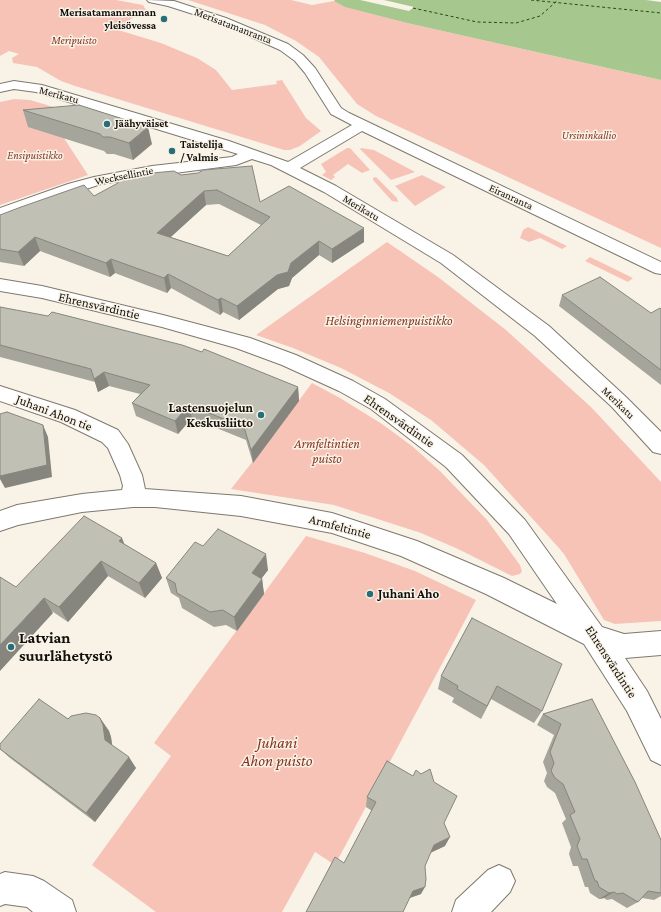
<!DOCTYPE html>
<meta charset="utf-8">
<style>
body{margin:0}
canvas{display:block;background:#f9f3e7}
</style>
<canvas width="661" height="912"></canvas>
<script>
const c = document.querySelector('canvas').getContext('2d');
c.lineJoin = 'round';
function fillPath(path, color) {
  c.fillStyle = color;
  c.fill(path, 'evenodd');
}
function shape(rows) {
  const path = new Path2D();
  for (const r of rows) {
    path.moveTo(r[0], r[1]);
    for (let i = 2; i < r.length; i += 2) path.lineTo(r[i], r[i + 1]);
  }
  return path;
}
function strokePath(path, color, width, dash) {
  c.strokeStyle = color;
  c.lineWidth = width;
  c.lineCap = dash ? 'butt' : 'round';
  c.setLineDash(dash || []);
  c.stroke(path);
}
function label(font, color, halo, rows, align = 'center') {
  c.font = font + ' "Crimson Pro",serif';
  c.lineWidth = 3;
  c.setLineDash([]);
  c.textBaseline = 'middle';
  c.strokeStyle = halo;
  c.fillStyle = color;
  for (const [text, x, y, turn = 0] of rows) {
    c.save();
    c.translate(x, y);
    c.rotate((+turn || 0) * Math.PI / 180);
    c.textAlign = isNaN(turn) ? turn : align;
    if (halo) c.strokeText(text, 0, 0);
    c.fillText(text, 0, 0);
    c.restore();
  }
}
const green = shape([
 [0,0,116,0,143,5,147,12,144,14,139,14,115,29,161,43,197,58,216,70,232,90,277,84,276,81,282,80,306,118,321,131,300,146,290,150,284,150,75,86,61,81,37,67,13,63,12,58,19,54,9,51,0,56],
 [188,0,291,0,312,5,334,1,346,7,407,23,661,80,661,248,376,116,357,104,319,57,296,41,265,25],
 [14,99,30,100,84,116,60,132,88,175,0,205,0,102],
 [347,148,350,148,370,170,362,173,348,164,333,175,335,177,331,180,322,175,326,172,321,164],
 [361,148,374,150,415,172,391,180,360,149],
 [422,175,446,187,415,206,395,186],
 [376,177,397,198,398,202,392,201,373,180,373,178],
 [528,227,567,246,562,249,540,238,529,242,520,238,523,230],
 [387,242,438,277,506,330,591,407,661,482,661,621,615,624,604,620,564,554,558,547,484,465,431,420,389,393,341,368,293,348,256,335],
 [590,257,633,278,628,282,585,261],
 [312,383,340,398,382,424,412,446,440,471,487,520,520,565,522,571,520,574,512,576,458,549,421,533,334,505,231,489,264,447],
 [306,536,365,553,415,571,476,600,335,865,315,852,282,912,156,912,92,865,171,756,154,743]
]);
const water = shape([
 [335,0,646,0,661,2,661,80,407,23,345,7,334,1]
]);
const pier = shape([
 [360,0,384,0,414,7,409,11]
]);
const ferry = shape([
 [531,0,661,13],
 [413,8,477,22,516,23,540,16,558,0]
]);
const minor = shape([
 [147,0,174,1,226,18,288,44,303,55,315,68,341,108,349,113,661,262,661,274,655,273,362,131,300,168,336,186,453,255,549,326,626,397,661,432,661,454,653,452,612,407,535,336,441,263,324,192,271,165,252,159,236,165,152,176,101,184,0,218,0,208,68,184,94,177,152,166,232,157,238,154,36,92,14,89,0,92,0,84,14,81,42,85,229,141,288,162,352,125,331,114,305,73,295,61,280,50,218,22,168,6,149,2,147,0],
 [0,279,42,286,163,315,250,338,296,355,353,381,385,399,462,455,525,520,602,627,624,634,661,631,661,655,625,658,647,691,661,719,661,765,651,760,627,711,584,644,486,594,401,556,332,533,241,516,155,507,133,507,82,512,18,525,0,531,0,511,17,505,82,494,122,490,123,486,120,475,108,448,102,442,61,422,0,401,0,386,75,410,118,430,128,444,142,475,145,489,241,496,332,513,417,541,504,578,557,604,509,534,446,467,371,409,339,391,282,365,236,348,162,327,42,298,0,291,0,279],
 [499,865,510,870,515,881,510,892,491,912,452,912,456,900,488,870,499,865],
 [5,872,33,876,44,881,72,900,76,912,33,912,27,907,5,904,0,906,0,874,5,872]
]);
const wall = shape([
 [23,110,152,144,133,160,114,154,107,154,104,151,28,127],
 [181,175,260,202,364,242,332,263,319,255,292,278,289,286,278,289,239,320,223,312,220,315,171,288,167,293,115,273,110,277,40,251,24,266,0,262,0,215,94,196],
 [219,204,261,225,228,256,170,237,206,205],
 [562,295,651,313,661,309,661,385,559,306],
 [0,307,202,352,298,387,299,401,253,463,246,440,192,418,178,434,136,416,132,403,140,394,109,386,98,392,95,382,0,357],
 [125,545,156,563,162,578,145,598,108,576,68,622,16,587],
 [203,546,268,570,262,578,264,594,237,631,226,625,214,627,182,608,179,598,171,593,166,578],
 [472,618,542,711,534,723,491,699,481,719,452,702,454,698,438,689,441,676],
 [592,699,661,840,661,896,654,900,642,898,638,902,627,908,612,899,607,900,604,898,599,899,590,893,588,887,585,887,578,866,573,866,569,854,571,847,562,823,566,819,555,793,547,787,544,781,547,773,543,762,554,735,537,725,543,714],
 [100,718,109,731,111,737,112,745,136,768,95,822,10,758,0,749,0,744,68,719],
 [367,797,444,823,445,846,430,853,425,866,421,894,410,898,344,863,372,811,366,807]
]);
const shadedWall = shape([
 [148,127,152,144,133,160,129,143],
 [204,191,206,205,160,247,157,233],
 [364,228,364,242,332,263,332,249],
 [35,237,40,251,24,266,18,252],
 [319,241,319,255,292,278,289,286,278,289,239,320,237,306],
 [111,259,115,273,110,277,106,263],
 [168,274,171,288,167,293,164,278],
 [221,298,223,312,220,315,218,300],
 [104,372,109,386,98,392,94,379],
 [298,387,299,401,253,463,251,450],
 [189,405,192,418,178,434,175,421],
 [43,425,48,437,52,477,5,488,0,479,0,470],
 [122,538,128,553,119,541],
 [266,554,268,570,254,588,252,573],
 [101,561,108,576,68,622,59,607],
 [156,563,162,578,145,598,139,583],
 [262,579,264,594,237,631,234,617],
 [44,598,53,613,0,671,0,645],
 [497,686,491,699,481,719,487,706],
 [100,718,109,731,111,737,113,751,105,740],
 [129,757,136,768,95,822,86,813],
 [450,837,445,846,430,853,434,845],
 [425,887,421,894,409,898,413,891],
 [614,892,604,898,599,899,609,893]
]);
const building = shape([
 [79,105,148,127,129,143,110,137,103,137,100,134,23,110,79,105],
 [252,166,260,202,289,186,364,228,332,249,319,241,291,263,288,272,277,275,237,306,221,298,218,300,168,274,164,278,111,259,106,263,35,237,18,252,0,249,0,215,21,207,84,185,94,196,118,183,120,176,174,171,181,175,198,173,203,170,252,166],
 [217,190,270,217,228,256,157,233,204,191,217,190],
 [600,277,651,313,660,308,661,309,661,370,562,295,600,277],
 [0,307,48,316,52,312,182,345,202,352,204,349,298,387,251,450,244,427,189,405,175,421,132,403,150,385,104,372,94,379,91,369,0,345,0,307],
 [7,412,43,425,47,465,0,476,0,414,7,412],
 [84,516,122,538,119,541,156,563,139,583,101,561,59,607,44,598,0,645,0,577,16,587,84,516],
 [218,529,266,554,252,573,262,579,234,617,223,610,210,612,177,593,175,583,166,578,195,542,203,546,218,529],
 [472,618,562,664,542,711,497,686,487,706,457,689,458,686,441,676,472,618],
 [39,699,68,719,71,716,86,713,96,715,100,718,103,725,105,740,129,757,86,813,0,749,0,744,39,699],
 [592,699,635,782,661,840,661,893,648,891,638,902,623,893,617,894,614,892,609,893,599,887,597,881,595,881,587,859,582,859,577,846,580,839,570,815,575,812,563,784,555,778,551,771,554,763,550,752,561,724,543,714,592,699],
 [387,761,413,776,416,770,421,774,430,769,434,782,457,796,444,823,450,837,434,845,425,866,426,879,425,887,413,891,403,912,306,912,335,857,344,863,376,802,367,797,387,761]
]);
const markers = [
 [164,19,4,"#256f78"],
 [107,124,4,"#256f78"],
 [172,151,4,"#256f78"],
 [261,415,4,"#256f78"],
 [370,594,4,"#256f78"],
 [11,647,4,"#256f78"]
];
const farPoinames = [
 ["Merisatamanrannan",156,13,"right"],
 ["yleisövessa",156,26,"right"],
 ["Jäähyväiset",115,124],
 ["Taistelija",180,145],
 ["/ Valmis",180,158]
];
const farStreetnames = [
 ["Merisatamanranta",233,26,21],
 ["Merikatu",59,95,15],
 ["Wecksellintie",124,176,-11],
 ["Eiranranta",511,197,25],
 ["Merikatu",361,208,31],
 ["Merikatu",618,403,44]
];
const farParknames = [
 ["Meripuisto",74,41],
 ["Ursininkallio",589,136],
 ["Ensipuistikko",35,156]
];
const streetNames = [
 ["Ehrensvärdintie",99,306,13],
 ["Juhani Ahon tie",54,413,21],
 ["Ehrensvärdintie",399,421,35],
 ["Armfeltintie",340,527,15],
 ["Ehrensvärdintie",611,662,57]
];
const parkNames = [
 ["Helsinginniemenpuistikko",389,321],
 ["Armfeltintien",327,444],
 ["puisto",327,459]
];
const poiNames = [
 ["Lastensuojelun",253,408],
 ["Keskusliitto",253,423],
 ["Juhani Aho",378,594,"left"]
];
const nearPoinames = [
 ["Latvian",19,638],
 ["suurlähetystö",19,656]
];
const nearParknames = [
 ["Juhani",277,743],
 ["Ahon puisto",277,761]
];
fillPath(green, '#f7c3b6');
fillPath(water, '#a6c78e');
fillPath(pier, '#f9f3e7');
strokePath(ferry, '#2c4b0e', 1, [3, 2.5]);
strokePath(minor, '#7e786e', 2);
fillPath(minor, '#fff');
fillPath(wall, '#a5a59b');
fillPath(shadedWall, '#86867e');
fillPath(building, '#c0c0b4');
strokePath(building, '#86867e', 1);
for (const [x, y, r, color] of markers) {
  const dot = new Path2D();
  dot.arc(x, y, r, 0, 2 * Math.PI);
  c.fillStyle = color;
  c.fill(dot);
  strokePath(dot, '#f9f3e7', 1.5);
}
label('bold 11px', '#12100d', '#f9f3e7', farPoinames, 'left');
label('11px', '#12100d', '#f9f3e7', farStreetnames);
label('italic 11px', '#853421', '#f9f3e7', farParknames);
label('13px', '#12100d', '#f9f3e7', streetNames);
label('italic 13px', '#853421', '#f9f3e7', parkNames);
label('bold 13px', '#12100d', '#f9f3e7', poiNames, 'right');
label('bold 16px', '#12100d', '#f9f3e7', nearPoinames, 'left');
label('italic 16px', '#853421', '#f9f3e7', nearParknames);
</script>
